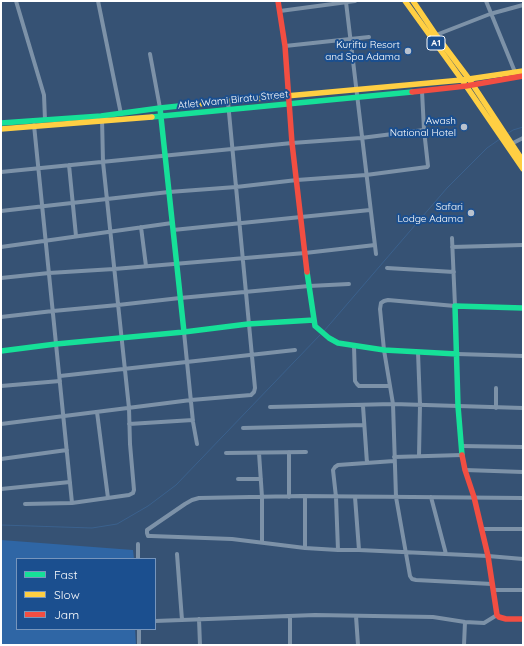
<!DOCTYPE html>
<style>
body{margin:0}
#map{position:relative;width:524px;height:646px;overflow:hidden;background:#365274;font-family:Quicksand,sans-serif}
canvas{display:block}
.frame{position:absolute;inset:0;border:2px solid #fff;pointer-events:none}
.legend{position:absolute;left:16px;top:558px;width:140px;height:72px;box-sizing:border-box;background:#1b4f8f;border:1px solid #7695bc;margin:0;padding:5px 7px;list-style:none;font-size:12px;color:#fff}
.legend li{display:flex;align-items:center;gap:8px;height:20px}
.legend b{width:20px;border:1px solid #7695bc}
</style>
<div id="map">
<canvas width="524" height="646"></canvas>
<div class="frame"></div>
<ul class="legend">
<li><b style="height:5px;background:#16e098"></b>Fast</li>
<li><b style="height:5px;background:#ffcf43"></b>Slow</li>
<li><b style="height:5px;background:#f24e42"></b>Jam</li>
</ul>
</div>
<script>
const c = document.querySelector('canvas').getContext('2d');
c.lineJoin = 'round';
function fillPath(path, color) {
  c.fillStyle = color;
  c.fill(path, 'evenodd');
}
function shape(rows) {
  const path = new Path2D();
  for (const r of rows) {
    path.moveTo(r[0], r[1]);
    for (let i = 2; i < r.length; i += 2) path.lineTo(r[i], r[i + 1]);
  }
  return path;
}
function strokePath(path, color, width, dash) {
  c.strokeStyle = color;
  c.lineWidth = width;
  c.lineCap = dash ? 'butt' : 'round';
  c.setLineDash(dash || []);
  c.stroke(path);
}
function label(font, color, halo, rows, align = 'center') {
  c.font = font + ' Quicksand,sans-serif';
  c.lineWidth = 4;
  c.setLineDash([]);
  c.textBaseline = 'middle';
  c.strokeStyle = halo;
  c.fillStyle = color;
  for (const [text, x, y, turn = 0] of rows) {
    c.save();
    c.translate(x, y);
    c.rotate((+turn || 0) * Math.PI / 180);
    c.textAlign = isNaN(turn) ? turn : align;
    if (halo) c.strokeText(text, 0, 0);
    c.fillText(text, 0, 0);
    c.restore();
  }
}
const green = shape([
 [1,540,133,550,134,559,17,559,17,629,135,629,136,645,1,645]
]);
const stream = shape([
 [507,134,513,130,523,127],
 [324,331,447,188,487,148,500,139],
 [1,525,92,528,117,524,148,506,176,485,320,335]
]);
const street = shape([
 [16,1,44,95,45,120],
 [98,1,121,114],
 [486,1,515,72],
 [346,2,376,254],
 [280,11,355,1],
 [436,35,490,14,523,5],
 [285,46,369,37],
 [150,54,160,108],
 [34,125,72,503],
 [511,144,523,138],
 [69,165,76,236],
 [1,172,292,143,361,138,424,130],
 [1,211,169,192,236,187,297,180,366,175,427,167,428,166,424,130,422,91],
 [141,227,146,266],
 [173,230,370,210],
 [452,238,455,306,388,300,384,301,381,303,380,309,384,350,393,404,396,497,410,576,412,579,416,580,492,584],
 [1,247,172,223],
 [452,247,523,245],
 [387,268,454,272],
 [1,278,49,273,114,269,305,253,375,245],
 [1,317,53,311,118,305,180,298,309,286,349,284],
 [184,332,193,422,197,444],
 [354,346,355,381,357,384,359,386,390,386],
 [418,352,420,405,419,456],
 [457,354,523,356],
 [60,376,295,350],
 [1,386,60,381],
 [496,388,496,408],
 [363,406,367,463],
 [270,407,393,404,523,408],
 [97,412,108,498],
 [1,424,191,400,251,395,254,392,255,388,228,102],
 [129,424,193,420],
 [243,428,364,425],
 [461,446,523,447],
 [289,452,289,497],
 [226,453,306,452],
 [259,453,262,497,262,542],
 [394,457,462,455],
 [1,459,67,450],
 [465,470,523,472],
 [238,479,261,479],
 [1,489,70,482],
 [355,497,359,550],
 [431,497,446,554],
 [523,498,301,496,199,498,192,500,185,504,147,530,147,533,148,536,151,536,232,539,305,548,338,550,359,550,488,556,523,559],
 [25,504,72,503,129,495,133,493,134,490,130,444,129,408,103,162,102,118],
 [481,529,523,529],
 [138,544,138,559],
 [305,548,305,496],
 [338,550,336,497,333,470,335,467,338,465,394,461],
 [177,554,182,620],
 [493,590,523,590],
 [356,616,358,645],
 [199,619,200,645],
 [155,621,315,615,433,617,465,622,484,623,497,615],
 [139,629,139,645],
 [290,645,290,616],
 [464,645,465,622]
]);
const fast = shape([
 [160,108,184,332],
 [152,117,412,92],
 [1,123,101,116,160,108,198,104],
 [307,272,315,326,329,338,338,343,384,350,457,354],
 [1,351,56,344,184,332,248,324,314,320],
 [462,455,458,406,455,306,523,308]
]);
const slow = shape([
 [405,1,462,80,523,169],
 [413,1,436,35,469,79,523,161],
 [198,104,462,80,523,71],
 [1,129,152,117]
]);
const jam = shape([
 [278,1,285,46,292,143,307,272],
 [412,92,466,86,523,76],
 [462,455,465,470,474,497,488,556,497,615,499,617,506,619,523,619]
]);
const markers = [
 [408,51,4,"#b9c2ce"],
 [464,127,4,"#b9c2ce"],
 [471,213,4,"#b9c2ce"]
];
const shields = [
 [436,43,18]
];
const shieldNames = [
 ["A1",436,43]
];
const poiNames = [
 ["Kuriftu Resort",400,45],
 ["and Spa Adama",400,57],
 ["Awash",456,121],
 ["National Hotel",456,133],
 ["Safari",463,207],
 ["Lodge Adama",463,219]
];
const streetNames = [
 ["Atlet Wami Biratu Street",233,100,-6]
];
fillPath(green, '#2f66a5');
strokePath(stream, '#3b618d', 1);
strokePath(street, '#7d92a8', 4);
strokePath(fast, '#16e098', 5.5);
strokePath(slow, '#ffcf43', 5.5);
strokePath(jam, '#f24e42', 5.5);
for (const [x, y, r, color] of markers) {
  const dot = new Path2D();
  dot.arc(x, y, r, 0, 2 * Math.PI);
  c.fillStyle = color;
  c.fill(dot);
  strokePath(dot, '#1b4f8f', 1.5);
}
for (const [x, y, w] of shields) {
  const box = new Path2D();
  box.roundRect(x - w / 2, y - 7, w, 14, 3);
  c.fillStyle = '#1b4f8f';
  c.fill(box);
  strokePath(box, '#fff', 1);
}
label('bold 9px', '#fff', null, shieldNames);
label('10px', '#fff', '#1b4f8f', poiNames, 'right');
label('10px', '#fff', '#1b4f8f', streetNames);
</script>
